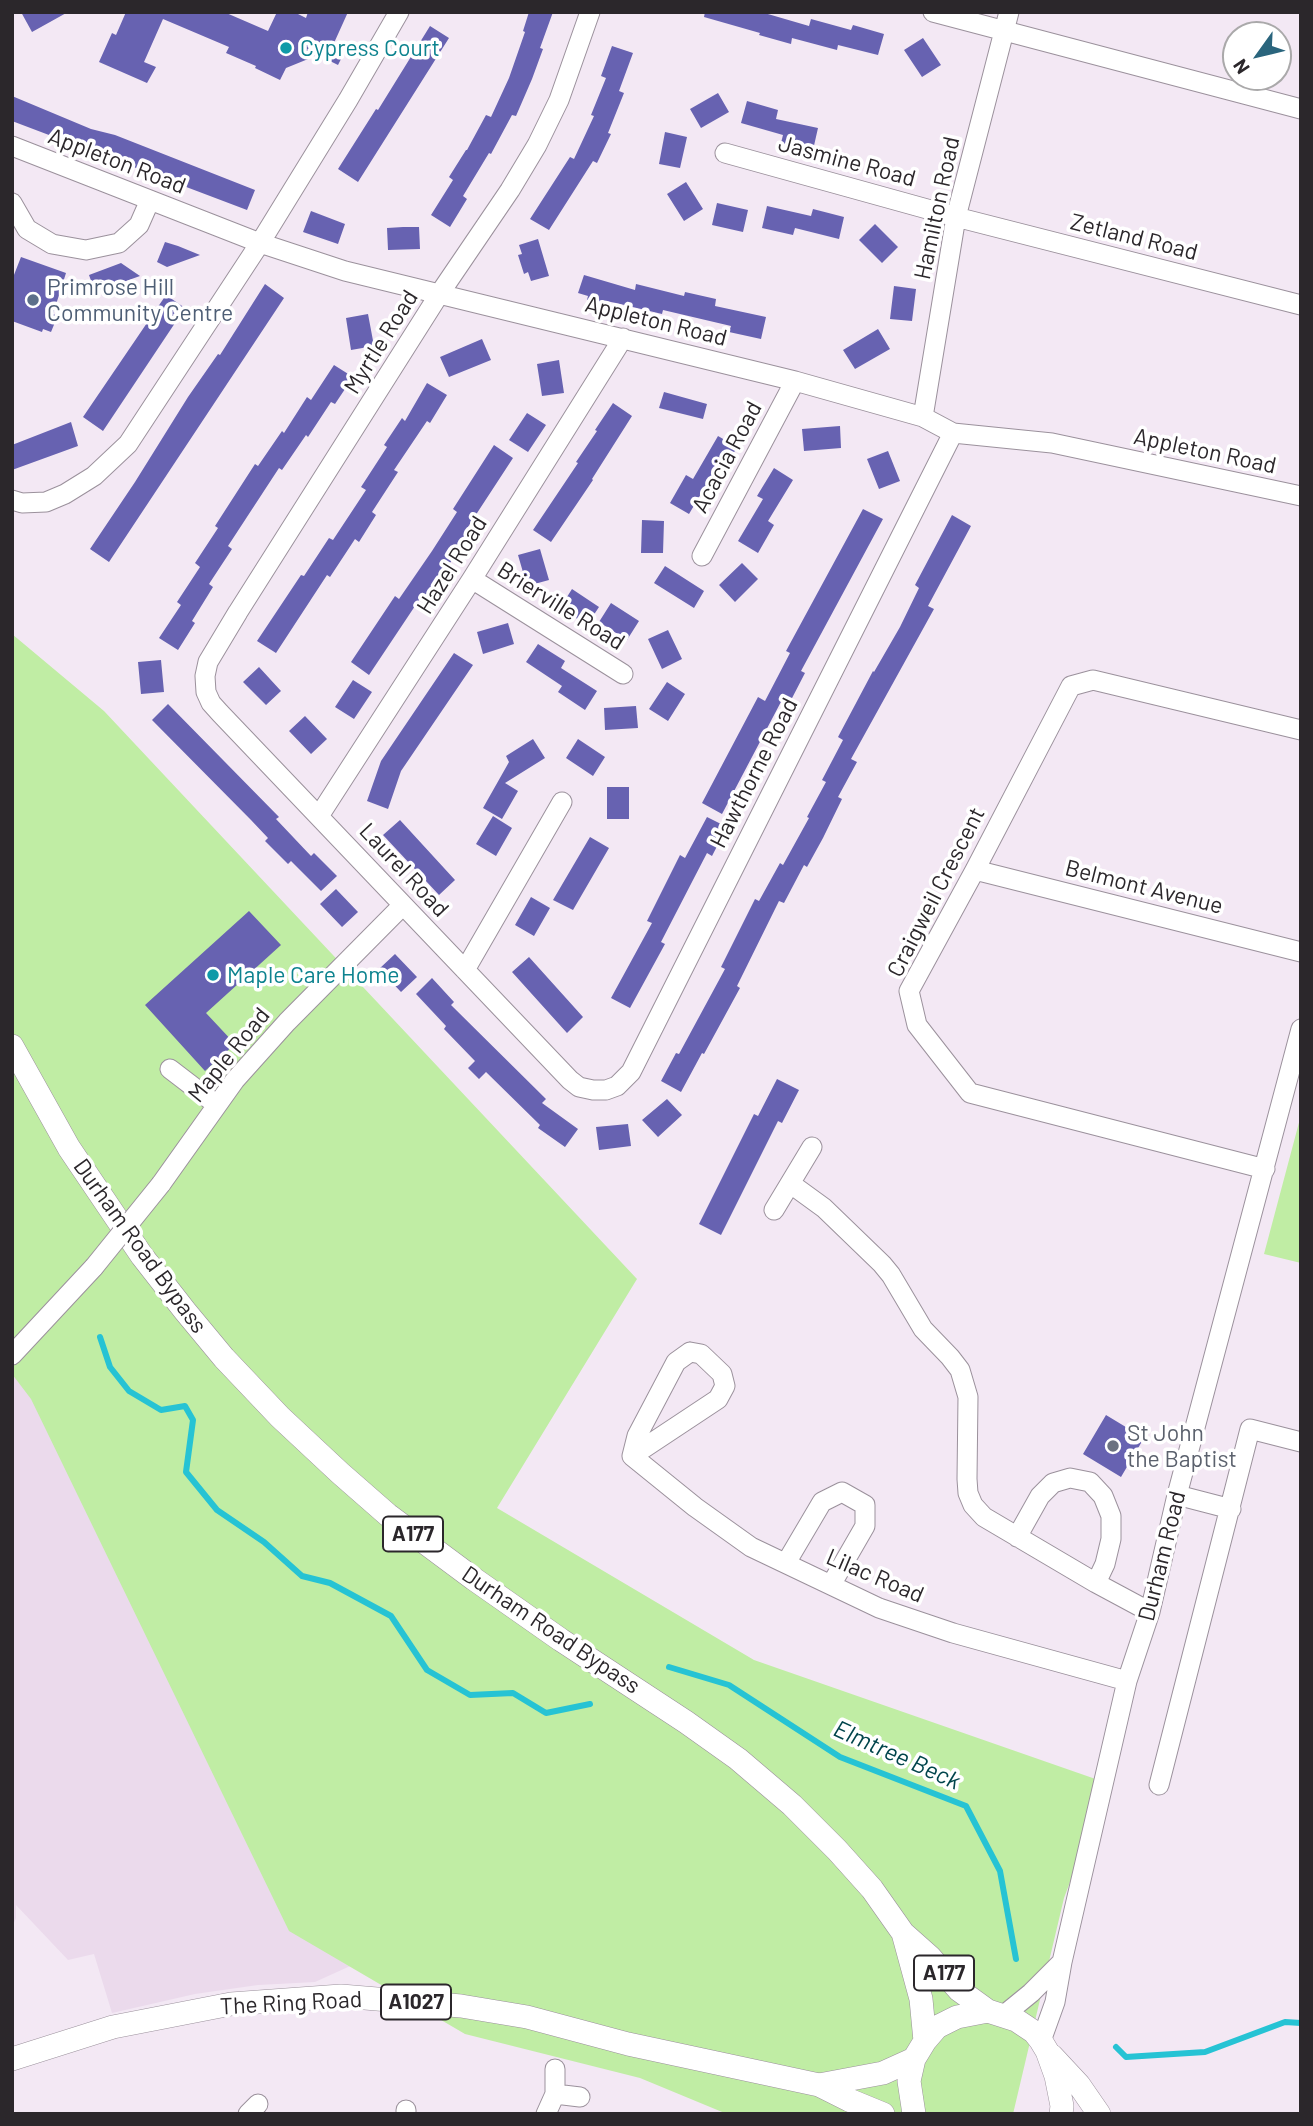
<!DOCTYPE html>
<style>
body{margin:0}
#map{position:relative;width:1313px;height:2126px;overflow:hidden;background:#f3e8f4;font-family:Barlow,sans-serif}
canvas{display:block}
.frame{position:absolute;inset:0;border:14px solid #2b272b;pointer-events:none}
.north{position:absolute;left:1222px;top:21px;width:70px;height:70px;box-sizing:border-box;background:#fff;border:2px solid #aaa9aa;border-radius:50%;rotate:236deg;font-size:19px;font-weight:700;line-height:28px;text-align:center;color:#2b272b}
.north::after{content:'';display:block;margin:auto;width:24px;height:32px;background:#2a657d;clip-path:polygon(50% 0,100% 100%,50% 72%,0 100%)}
</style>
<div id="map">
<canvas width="1313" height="2126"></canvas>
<div class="frame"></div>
<div class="north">N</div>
</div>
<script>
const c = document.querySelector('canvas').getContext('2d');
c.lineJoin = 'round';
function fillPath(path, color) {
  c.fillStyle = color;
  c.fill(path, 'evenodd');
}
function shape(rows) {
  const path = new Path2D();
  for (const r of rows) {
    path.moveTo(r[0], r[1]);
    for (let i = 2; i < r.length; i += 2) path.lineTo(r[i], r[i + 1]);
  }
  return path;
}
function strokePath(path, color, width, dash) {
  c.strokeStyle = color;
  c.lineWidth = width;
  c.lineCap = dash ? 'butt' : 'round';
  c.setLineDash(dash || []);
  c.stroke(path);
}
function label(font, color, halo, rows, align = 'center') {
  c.font = font + ' Barlow,sans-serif';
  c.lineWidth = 7;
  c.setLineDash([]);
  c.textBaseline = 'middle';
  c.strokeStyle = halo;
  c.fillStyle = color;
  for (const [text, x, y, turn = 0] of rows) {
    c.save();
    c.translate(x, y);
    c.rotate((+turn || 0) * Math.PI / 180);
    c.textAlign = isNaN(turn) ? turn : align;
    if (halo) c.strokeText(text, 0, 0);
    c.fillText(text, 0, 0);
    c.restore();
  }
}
const built = shape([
 [25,1364,401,1943,315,1982,258,1985,195,1994,112,2013,94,1954,68,1960,16,1905,16,1918,12,1927,12,1377]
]);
const green = shape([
 [12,634,104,711,637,1279,497,1508,754,1660,1107,1783,1064,1898,1013,2114,727,2114,640,2078,465,2034,289,1931,31,1399,12,1374],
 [1301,1115,1301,1263,1264,1254]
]);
const stream = shape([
 [100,1337,110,1367,129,1391,161,1410,185,1406,193,1420,186,1472,217,1510,264,1542,302,1576,330,1583,391,1616,427,1670,470,1695,513,1693,546,1713,590,1704],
 [669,1667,729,1685,840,1757,966,1806,1000,1871,1016,1959],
 [1116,2047,1126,2057,1205,2052,1285,2022,1301,2023]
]);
const building = shape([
 [21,12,68,12,32,32],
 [126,12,224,12,268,31,277,12,294,12,306,18,308,12,348,12,334,43,346,49,338,65,318,55,286,68,280,80,255,68,256,66,226,53,229,47,163,19,144,62,156,67,147,83,99,62,112,33,116,35],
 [529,12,553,12,540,48,543,49,532,79,516,116,512,115,491,154,489,153,463,196,467,199,450,227,431,215,453,180,449,177,466,150,467,150,486,115,491,117,509,78,525,32,523,31],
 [705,12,761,12,809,26,811,19,851,30,853,25,884,34,878,55,838,45,837,50,792,38,791,44,759,35,760,33,704,17],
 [430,26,449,38,358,182,338,169,376,109,378,110],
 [923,38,941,65,922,77,904,50],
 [612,46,633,53,619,91,624,93,608,133,611,134,597,163,593,161,549,230,530,219,570,157,574,159,594,116,591,115,606,78,601,76],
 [718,93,729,112,701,128,690,109],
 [12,96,91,129,115,135,255,190,247,210,12,121],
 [747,101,778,110,776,119,818,128,813,150,781,143,783,135,741,123],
 [665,132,687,137,680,168,659,164],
 [686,182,703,209,684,221,667,194],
 [717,203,748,210,743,232,712,225],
 [767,206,811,216,813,209,844,217,839,239,795,228,793,235,762,228],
 [311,211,345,224,338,244,303,232],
 [875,224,898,247,882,263,859,240],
 [403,227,419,227,420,249,388,250,387,228],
 [538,239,549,276,531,281,528,272,524,274,518,255,522,254,519,245],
 [165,242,178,246,200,255,167,267,157,262],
 [21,257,66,273,53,314,58,315,51,332,43,329,42,332,12,321,12,280],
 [121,263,140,276,95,292,89,275],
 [584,275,635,290,636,284,684,296,685,292,716,299,715,306,766,317,761,339,729,332,731,326,663,310,662,314,616,303,606,301,605,305,587,300,588,296,578,293],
 [265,284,284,298,109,562,90,549,135,482,188,397,218,354,220,355],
 [894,286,916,289,912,321,890,319],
 [166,295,185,308,103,431,83,417],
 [368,314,374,346,351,350,346,318],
 [878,329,890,349,855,369,843,350],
 [482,339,491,360,449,377,440,357],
 [559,360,564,393,542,396,537,364],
 [334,365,353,377,335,404,331,402,308,437,306,435,282,470,279,468,228,546,232,549,209,584,213,587,192,621,195,623,178,650,159,638,181,605,177,602,200,567,195,563,218,528,215,526,255,464,258,466,282,431,284,433,307,397,311,400],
 [427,383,447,395,430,423,427,421,394,470,398,472,372,512,376,515,359,542,355,539,330,577,327,575,276,653,257,641,301,575,304,576,329,538,333,540,366,490,361,487,387,447,384,445,402,418,405,421],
 [664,392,707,404,703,419,659,408],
 [613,403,632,416,592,479,593,480,551,542,533,530,578,463,576,462,597,431,595,430],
 [527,413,546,425,528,452,509,440],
 [71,422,78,446,12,470,12,445],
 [840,426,841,448,804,451,802,429],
 [718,436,737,447,721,476,714,472,689,514,670,503,686,475,693,479],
 [494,445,513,458,464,533,468,536,434,587,425,600,421,597,369,675,351,662,395,596,399,599,432,551,457,512,453,509],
 [888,451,900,481,879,489,867,459],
 [774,468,793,480,768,521,774,525,758,553,738,541,763,499,757,496],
 [863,509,883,519,801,671,805,673,790,702,783,698,722,814,702,803,758,697,765,701,790,653,786,651],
 [952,515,971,526,928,606,934,609,851,759,857,762,838,797,842,799,823,838,807,867,804,865,784,903,779,901,737,986,740,988,704,1054,702,1053,681,1092,661,1081,676,1053,679,1054,725,969,721,967,755,899,759,901,780,863,783,865,809,818,807,817,826,782,822,780,843,740,838,737,873,671,874,672,900,627,919,588,915,585],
 [642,520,664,521,663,553,641,553],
 [540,549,549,580,527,586,518,555],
 [742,563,758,579,735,602,719,585],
 [665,566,704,591,694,608,654,583],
 [572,589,599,607,587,625,560,608],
 [611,603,639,621,627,640,599,622],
 [508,623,514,644,483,654,477,632],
 [668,630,682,659,662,669,648,639],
 [538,644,565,661,561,668,597,691,585,710,558,692,562,686,526,662],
 [454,653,473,665,401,771,388,809,367,801,381,761],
 [161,660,164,692,141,694,138,662],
 [259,667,281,691,266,705,243,682],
 [353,680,372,692,354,719,335,707],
 [667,682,685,694,668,721,649,709],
 [168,704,279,817,276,819,311,856,314,853,337,876,321,891,291,861,288,864,265,841,268,838,251,820,152,720],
 [636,706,638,728,605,730,604,708],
 [305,716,327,739,311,754,289,731],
 [533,739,545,758,505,783,518,791,502,819,483,808,509,762,506,756],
 [578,739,605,757,593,776,566,758],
 [607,787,629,787,629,819,607,819],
 [493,816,512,828,496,856,476,844],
 [707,817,727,827,712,856,707,853,693,880,661,942,665,944,630,1008,611,998,652,923,647,921,680,855,685,858],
 [400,820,455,880,439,895,383,835],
 [590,837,609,848,573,910,553,900],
 [336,889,358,912,342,927,320,904],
 [531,897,550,908,534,936,515,925],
 [249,911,281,945,206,1013,235,1044,205,1071,145,1005],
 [395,954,417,977,401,992,379,969],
 [529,957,583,1017,567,1033,512,972],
 [432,978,454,1002,451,1005,546,1099,542,1103,578,1129,565,1147,538,1128,540,1125,486,1072,479,1079,468,1068,475,1061,444,1029,446,1026,416,994],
 [777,1079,799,1090,782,1123,778,1121,721,1235,699,1224,754,1114,758,1116],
 [667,1099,682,1115,658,1137,642,1120],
 [628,1124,631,1146,599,1150,596,1127],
 [1106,1415,1144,1438,1121,1477,1083,1454]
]);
const minor = shape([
 [590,12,559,100,537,145,510,190,440,293,238,612,208,662,205,676,206,692,211,703,220,713,570,1080,579,1087,593,1090,606,1090,617,1086,631,1072,953,433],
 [933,12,1301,109],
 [12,146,260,243,345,271,795,381,923,417,953,433,1052,443,1301,496],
 [725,153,956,217,1301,305],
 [12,203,27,229,52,244,86,250,119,243,139,225,150,200],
 [923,417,956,217,1009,12],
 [12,500,22,503,46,502,65,494,94,476,128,444,260,243,348,100,399,12],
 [702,556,795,381],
 [472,579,623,674],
 [319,816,472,579,623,338],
 [975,870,1301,952],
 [465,970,562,802],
 [170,1069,217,1105],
 [1265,1169,970,1093,917,1025,909,991,975,870,1071,686,1093,680,1301,730],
 [161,1184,235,1080,287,1022,403,905],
 [791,1184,824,1208,882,1264,891,1275,923,1329,950,1357,960,1370,968,1397,967,1479,968,1493,973,1505,984,1517,1096,1583,1150,1612],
 [774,1210,812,1147],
 [690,1352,701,1354,722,1374,725,1386,718,1399,632,1456,637,1436,676,1362,690,1352],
 [12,1355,94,1267],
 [632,1456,695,1507,751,1547,879,1608,953,1633,1127,1681],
 [1177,1495,1231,1509],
 [1017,1537,1040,1496,1053,1483,1070,1478,1090,1482,1103,1496,1111,1516,1111,1539,1105,1564,1096,1583],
 [786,1563,822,1502,842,1492,865,1505,865,1526,831,1585],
 [1159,1785,1250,1429,1301,1442],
 [1004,2015,1031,1993,1062,1962],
 [1041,2041,1055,2002,1062,1962,1127,1681,1150,1612,1177,1495,1301,1029],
 [555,2094,580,2097],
 [406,2110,406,2114],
 [248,2114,258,2104],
 [546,2114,555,2094,555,2069]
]);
const major = shape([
 [12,1046,69,1148,142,1256,185,1311,224,1358,280,1417,340,1473,388,1515,474,1579,561,1640,686,1722,738,1759,792,1805,837,1850,872,1889,903,1933,930,1957,959,1990,988,2011],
 [903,1933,921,1999,925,2041],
 [1052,2056,1079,2085,1099,2114],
 [12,2059,113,2027,231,2004,341,1996,461,2006,527,2017,628,2044,819,2085,849,2100,883,2114],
 [819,2085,883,2073,914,2059],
 [914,2114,909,2081,914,2059,925,2041,937,2027,957,2017,988,2011,1016,2020,1034,2032,1041,2041,1047,2051,1056,2076,1062,2106,1061,2114]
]);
const minorBridge = shape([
 [94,1267,161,1184]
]);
const markers = [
 [286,48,7,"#0f9aa8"],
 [33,300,7,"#5c6f8a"],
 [213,975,7,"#0f9aa8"],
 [1113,1446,7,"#6b7280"]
];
const shields = [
 [413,1534,60],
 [944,1973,60],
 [416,2002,70]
];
const shieldNames = [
 ["A177",413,1534],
 ["A177",944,1973],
 ["A1027",416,2002]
];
const cultureNames = [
 ["Cypress Court",300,48],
 ["Maple Care Home",227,975]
];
const streetNames = [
 ["Appleton Road",117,161,21],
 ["Jasmine Road",847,161,15],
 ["Hamilton Road",937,208,-78],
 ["Zetland Road",1134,237,14],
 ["Appleton Road",656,321,14],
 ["Myrtle Road",381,342,-58],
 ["Appleton Road",1205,451,12],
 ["Acacia Road",727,457,-62],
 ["Hazel Road",452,565,-58],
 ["Brierville Road",561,606,32],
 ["Hawthorne Road",754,773,-63],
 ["Laurel Road",404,870,47],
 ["Belmont Avenue",1144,887,14],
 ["Craigweil Crescent",936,892,-63],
 ["Maple Road",229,1055,-51],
 ["Durham Road Bypass",140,1246,54],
 ["Durham Road",1162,1556,-76],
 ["Lilac Road",875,1576,23],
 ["Durham Road Bypass",551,1630,34],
 ["The Ring Road",291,2003,-3]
];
const serviceNames = [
 ["Primrose Hill",47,287],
 ["Community Centre",47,313]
];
const worshipNames = [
 ["St John",1127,1433],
 ["the Baptist",1127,1459]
];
const waterNames = [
 ["Elmtree Beck",897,1755,24]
];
fillPath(built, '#ebdaec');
fillPath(green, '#c0eda4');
strokePath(stream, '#26c3d4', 6);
fillPath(building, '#6762b1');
strokePath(minor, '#9b919c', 21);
strokePath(major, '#9b919c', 24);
strokePath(minor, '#fff', 19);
strokePath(major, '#fff', 23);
strokePath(minorBridge, '#9b919c', 21, []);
strokePath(minorBridge, '#fff', 19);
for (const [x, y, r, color] of markers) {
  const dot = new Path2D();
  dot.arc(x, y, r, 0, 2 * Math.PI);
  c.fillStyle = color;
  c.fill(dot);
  strokePath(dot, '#fff', 2.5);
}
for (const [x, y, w] of shields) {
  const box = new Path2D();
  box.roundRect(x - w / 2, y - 17.5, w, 35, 5);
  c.fillStyle = '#fff';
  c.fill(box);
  strokePath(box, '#2b272b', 2);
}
label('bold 21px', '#2b272b', null, shieldNames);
label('23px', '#0d838f', '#fff', cultureNames, 'left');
label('23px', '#2b272b', '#fff', streetNames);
label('23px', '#4e5e75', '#fff', serviceNames, 'left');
label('23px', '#5b616d', '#fff', worshipNames, 'left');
label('italic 24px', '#01454c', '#fff', waterNames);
</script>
